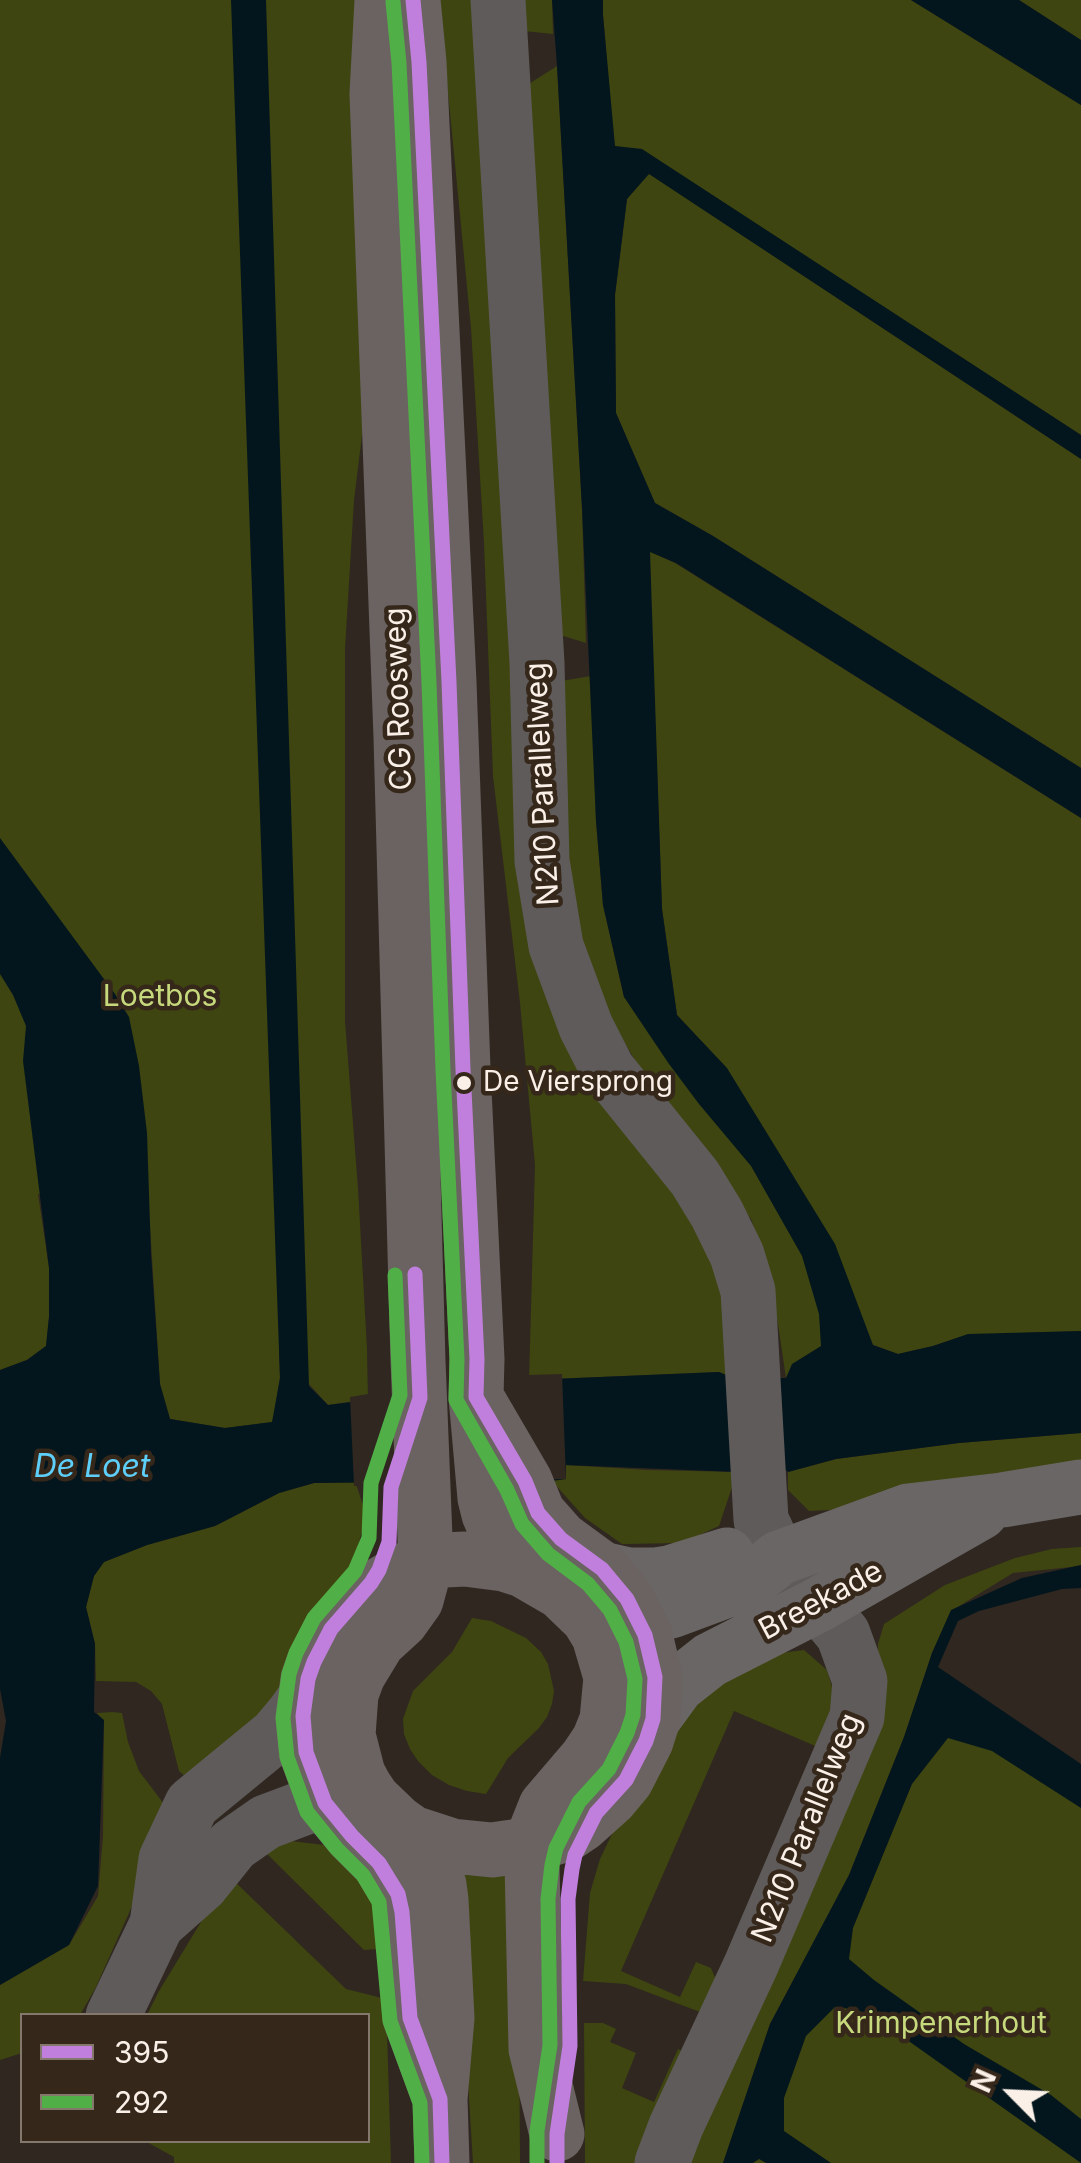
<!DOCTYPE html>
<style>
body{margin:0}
#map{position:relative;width:1081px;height:2163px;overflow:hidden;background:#2f2720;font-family:Inter,sans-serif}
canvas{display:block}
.legend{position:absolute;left:20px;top:2013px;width:350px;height:130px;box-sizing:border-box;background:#35271a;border:2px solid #84776c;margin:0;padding:12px 18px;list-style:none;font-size:30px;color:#faf0e8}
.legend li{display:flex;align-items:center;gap:20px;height:50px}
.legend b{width:50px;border:2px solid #84776c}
.north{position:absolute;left:961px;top:2043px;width:100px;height:100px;-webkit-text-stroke:8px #35271a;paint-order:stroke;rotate:294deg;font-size:28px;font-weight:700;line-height:40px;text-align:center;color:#faf0e8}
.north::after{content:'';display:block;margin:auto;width:35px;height:45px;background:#faf0e8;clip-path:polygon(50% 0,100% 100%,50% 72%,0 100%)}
</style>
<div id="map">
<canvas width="1081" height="2163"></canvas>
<ul class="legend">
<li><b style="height:12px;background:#c07fdc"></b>395</li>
<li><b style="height:12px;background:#50af46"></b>292</li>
</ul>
<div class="north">N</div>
</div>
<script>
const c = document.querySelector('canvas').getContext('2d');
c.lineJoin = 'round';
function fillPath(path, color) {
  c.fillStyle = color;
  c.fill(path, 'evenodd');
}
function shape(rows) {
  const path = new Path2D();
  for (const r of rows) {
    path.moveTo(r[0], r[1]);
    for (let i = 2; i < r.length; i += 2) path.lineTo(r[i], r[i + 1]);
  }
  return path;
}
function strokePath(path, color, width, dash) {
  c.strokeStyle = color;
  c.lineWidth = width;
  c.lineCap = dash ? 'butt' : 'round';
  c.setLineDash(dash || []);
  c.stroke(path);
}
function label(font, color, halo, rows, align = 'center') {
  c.font = font + ' Inter,sans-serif';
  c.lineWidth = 9;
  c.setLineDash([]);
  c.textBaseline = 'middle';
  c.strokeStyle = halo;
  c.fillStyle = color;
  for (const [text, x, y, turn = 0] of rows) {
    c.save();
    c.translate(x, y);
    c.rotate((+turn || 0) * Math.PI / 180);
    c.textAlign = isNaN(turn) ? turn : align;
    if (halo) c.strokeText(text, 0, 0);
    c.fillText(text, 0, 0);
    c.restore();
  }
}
const green = shape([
 [0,0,360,0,368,387,354,500,345,649,345,1021,358,1188,367,1349,368,1399,328,1405,279,1351,280,1378,273,1422,225,1428,170,1419,160,1384,150,1226,38,1194,49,1268,49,1317,46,1346,27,1360,0,1370],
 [439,0,478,0,523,888,699,1223,725,1284,733,1378,719,1372,529,1380,535,1165,520,1003,493,776,484,543,471,328],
 [523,0,552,0,553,34,524,31],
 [603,0,911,0,1081,105,1081,435,642,150,614,146,603,15],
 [1019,0,1081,0,1081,40],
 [557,66,582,508,586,643,557,634,524,87],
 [648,173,1081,459,1081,768,713,536,655,503,616,413,615,295,627,199],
 [649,551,675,563,1081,818,1081,1331,967,1335,933,1346,898,1354,873,1345,786,1378,778,1324,765,1260,751,1219,652,1089,596,994,576,918,562,816,561,681,591,676,596,821,603,905,624,997,726,1068,677,1015,662,909],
 [1081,1433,1081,1476,917,1506,809,1511,788,1490,788,1472,836,1459,959,1443],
 [565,1465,648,1470,737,1472,719,1526,682,1543,622,1544,585,1518,552,1481],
 [355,1481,366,1514,354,1563,324,1599,282,1685,253,1726,189,1780,179,1771,162,1704,151,1691,136,1682,96,1681,95,1644,86,1607,94,1576,104,1562,147,1545,215,1526,279,1493,314,1483],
 [1081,1547,1081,1566,1013,1573,951,1611,932,1653,904,1737,849,1875,770,2024,723,2163,681,2163,878,1694,878,1644,884,1624,945,1585,1015,1558,1052,1549],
 [472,1618,491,1621,526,1638,541,1652,548,1664,554,1691,552,1704,547,1717,539,1728,508,1758,486,1794,467,1791,449,1785,432,1775,418,1761,410,1749,404,1734,403,1719,413,1691,452,1652],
 [804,1650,827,1670,833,1690,829,1721,820,1748,734,1711,621,1971,680,1997,696,1962,711,1968,717,1982,700,2012,626,1984,583,1981,590,1893,600,1859,612,1834,654,1774,690,1710,707,1689,766,1655],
 [936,1691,1081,1786,1081,2163,736,2163],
 [112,1712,122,1713,128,1742,139,1771,167,1808,145,1877,96,1987,80,2015,22,2016,22,2053,0,2060,0,1985,69,1945,98,1896,103,1836,104,1721,97,1713],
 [291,1841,324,1845,366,1887,376,1915,380,1949,364,1950,260,1847],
 [455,1871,518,1872,520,2163,473,2163],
 [229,1876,346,1989,386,1999,391,2163,174,2163,174,2157,145,2141,368,2140,368,2016,147,2015,159,1991],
 [584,2023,603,2023,616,2029,610,2042,636,2053,622,2088,654,2102,678,2049,688,2054,638,2163,585,2163]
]);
const water = shape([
 [231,0,266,0,309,1386,328,1405,529,1380,719,1372,733,1378,786,1378,792,1364,821,1346,819,1314,802,1256,751,1166,699,1104,669,1064,624,997,603,905,596,821,582,508,557,66,552,0,603,0,603,15,615,146,642,149,1081,435,1081,459,649,174,627,199,615,295,616,413,655,503,713,536,1081,768,1081,818,676,563,650,552,662,909,677,1015,727,1068,835,1244,873,1345,898,1354,933,1346,968,1334,1081,1331,1081,1433,959,1443,836,1459,788,1472,775,1460,737,1472,566,1465,566,1479,552,1481,314,1483,279,1493,215,1526,147,1545,104,1562,94,1576,86,1607,95,1644,94,1712,104,1720,98,1886,69,1945,0,1985,0,1758,6,1721,0,1689,0,1370,27,1360,46,1346,49,1317,49,1268,23,1061,26,1026,13,995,0,974,0,838,115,994,129,1017,139,1066,147,1133,151,1254,160,1384,170,1419,225,1428,272,1422,280,1378],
 [911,0,1019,0,1081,40,1081,105],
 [1081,1565,1081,1588,1062,1589,979,1611,958,1621,938,1667,1081,1764,1081,1808,992,1751,948,1738,912,1784,853,1928,849,1959,874,1980,964,2044,1051,2095,1081,2119,1081,2163,910,2042,858,2010,835,2007,806,2036,784,2098,784,2131,831,2163,766,2163,759,2159,753,2163,723,2163,770,2024,849,1875,904,1737,932,1653,951,1610,1022,1578]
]);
const pier = shape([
 [562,1374,566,1479,354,1486,350,1397,368,1394,420,1394,528,1375]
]);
const minor = shape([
 [498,0,537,663,542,861,556,946,586,1027,608,1070,695,1178,717,1214,737,1255,748,1291,761,1520,779,1558,843,1634,860,1681,857,1717,751,1965,676,2126,662,2163],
 [157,1924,201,1885,233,1845,266,1822,306,1807,325,1803],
 [113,2016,157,1924,166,1859,192,1804,276,1735,292,1716,305,1698]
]);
const secondary = shape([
 [602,1569,629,1575,656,1575,669,1573,727,1555],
 [637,1616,671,1611,749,1582,779,1558,908,1511,1002,1500,1081,1487],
 [653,1719,677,1686,710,1660,818,1605,981,1512]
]);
const primary = shape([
 [382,0,377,94,401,737,418,1361,426,1563,416,1600,401,1621,378,1642,358,1675,351,1694,348,1735,358,1774,365,1787,373,1799,398,1823,412,1833,452,1846,492,1850,534,1844,567,1834,582,1824,611,1798,626,1780,646,1741,653,1719,655,1677,645,1635,627,1599,602,1569,561,1539,538,1513,525,1481,476,1397],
 [413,0,419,62,449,682,463,1069,477,1359,476,1397,485,1498,489,1514,502,1544,523,1570],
 [412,1833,428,1858,439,1885,441,1900,447,2018,440,2099,442,2163],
 [440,2099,410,2018,402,1912,398,1894,379,1863,352,1836,325,1803,306,1752,303,1716,308,1679,314,1662,331,1629,362,1595,407,1569,445,1560,465,1559,504,1564,523,1570,561,1592,588,1618,599,1636,611,1677,607,1720,599,1740,587,1758,546,1806,536,1831,532,1863,536,2049,557,2134]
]);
const bus1 = shape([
 [413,0,419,62,449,682,463,1069,477,1359,476,1397,525,1481,538,1513,561,1539,602,1569,627,1599,645,1635,655,1677,653,1719,646,1741,626,1780,596,1813,575,1855,572,1869,568,1899,570,2046,557,2134,557,2163],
 [415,1274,420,1398,391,1487,389,1542,379,1570,371,1583,331,1629,314,1662,308,1679,303,1716,306,1752,325,1803,352,1836,379,1863,398,1894,402,1912,410,2018,440,2099,442,2163]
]);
const bus2 = shape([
 [393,2,399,63,429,683,443,1070,457,1359,456,1400,507,1490,522,1524,548,1554,588,1584,610,1610,626,1642,635,1679,633,1715,627,1733,609,1769,579,1802,556,1848,552,1865,548,1899,550,2045,537,2131,537,2163],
 [395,1275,400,1395,371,1483,369,1538,355,1571,314,1618,296,1653,289,1674,283,1718,287,1757,307,1812,337,1849,363,1875,379,1902,390,2021,420,2103,422,2163]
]);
const markers = [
 [464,1083,9,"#faf0e8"]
];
const busNames = [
 ["De Viersprong",483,1083]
];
const streetNames = [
 ["CG Roosweg",399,699,-92],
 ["N210 Parallelweg",543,784,-93],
 ["Breekade",821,1601,-28],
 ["N210 Parallelweg",807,1828,-68]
];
const parkNames = [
 ["Loetbos",160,997],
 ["Krimpenerhout",941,2024]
];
const waterNames = [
 ["De Loet",92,1467]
];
fillPath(green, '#3e4510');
fillPath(water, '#04161d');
fillPath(pier, '#2f2720');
strokePath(minor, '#5f5b5a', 55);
strokePath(secondary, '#6a6665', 55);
strokePath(primary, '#6a6361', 55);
strokePath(bus1, '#c07fdc', 15);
strokePath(bus2, '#50af46', 15);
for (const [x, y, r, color] of markers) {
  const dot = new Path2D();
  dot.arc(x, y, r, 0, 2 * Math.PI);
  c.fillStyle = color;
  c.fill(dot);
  strokePath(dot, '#35271a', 4);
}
label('28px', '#faf0e8', '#35271a', busNames, 'left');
label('30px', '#faf0e8', '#35271a', streetNames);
label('30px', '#c7d97d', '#35271a', parkNames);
label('italic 32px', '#5ecff9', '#35271a', waterNames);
</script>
